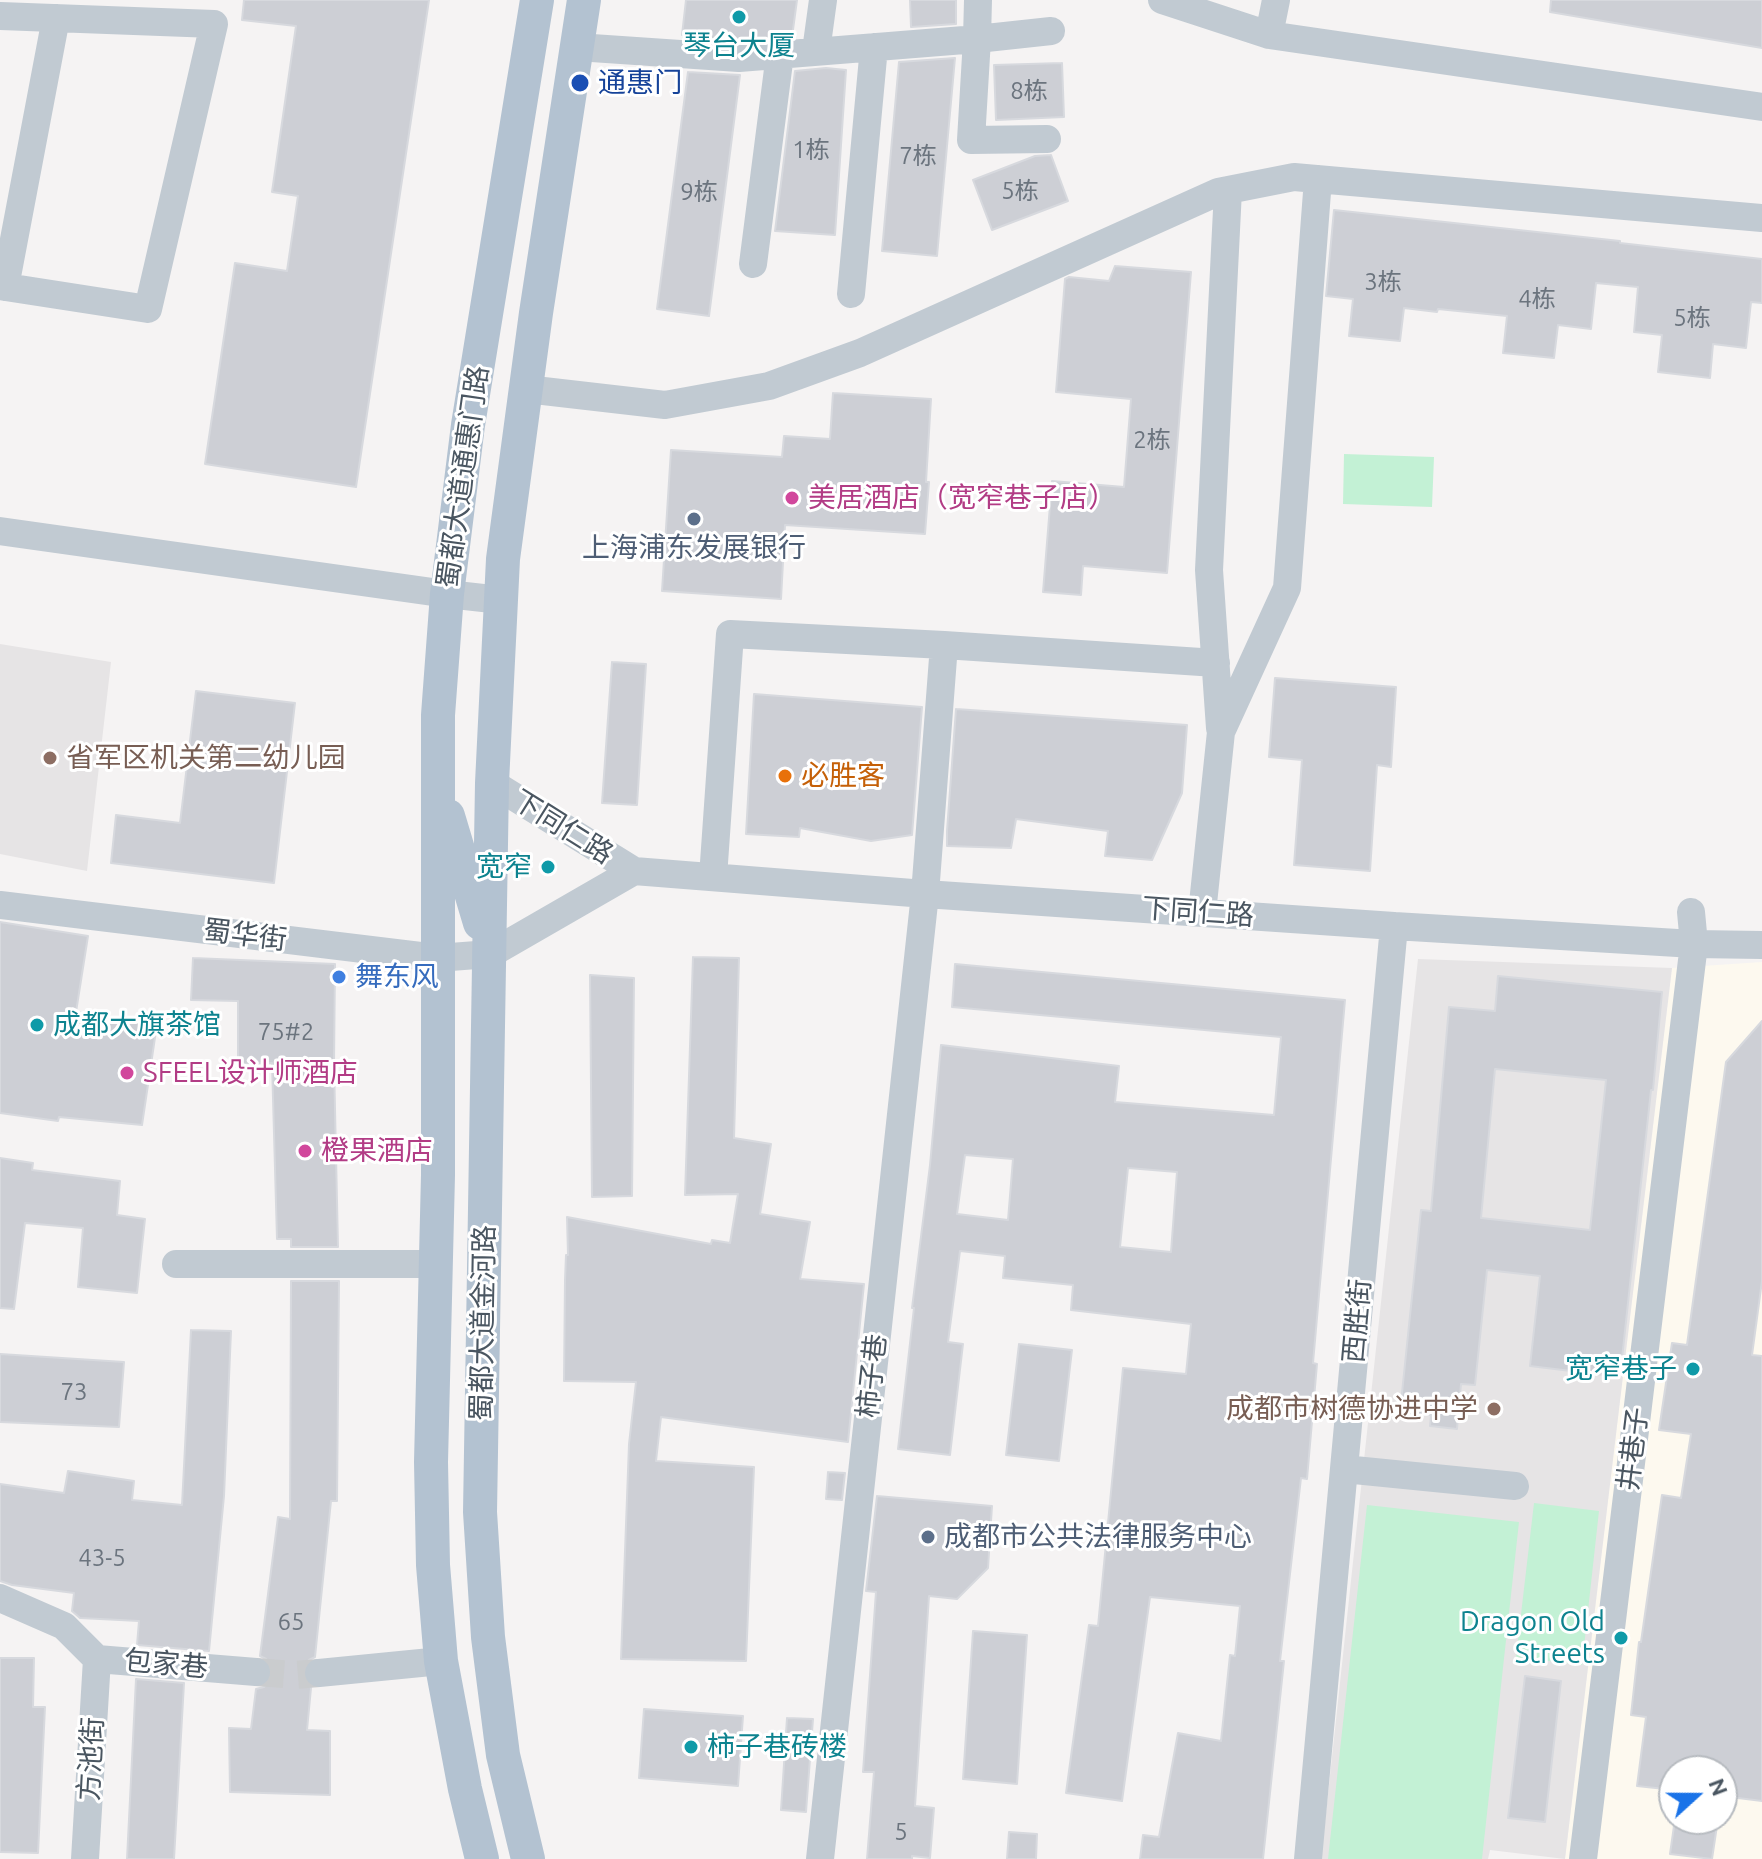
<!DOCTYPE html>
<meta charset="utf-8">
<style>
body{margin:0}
#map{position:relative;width:1762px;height:1859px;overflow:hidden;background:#f5f3f3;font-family:Ubuntu,sans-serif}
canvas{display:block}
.north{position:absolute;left:1658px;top:1755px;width:80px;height:80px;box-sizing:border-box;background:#fff;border:2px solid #b7bbc0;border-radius:50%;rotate:69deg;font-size:22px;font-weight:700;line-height:32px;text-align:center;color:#4a5661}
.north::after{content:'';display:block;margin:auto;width:28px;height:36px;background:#1a73e8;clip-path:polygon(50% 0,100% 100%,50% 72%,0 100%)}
</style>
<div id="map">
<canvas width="1762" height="1859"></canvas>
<div class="north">N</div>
</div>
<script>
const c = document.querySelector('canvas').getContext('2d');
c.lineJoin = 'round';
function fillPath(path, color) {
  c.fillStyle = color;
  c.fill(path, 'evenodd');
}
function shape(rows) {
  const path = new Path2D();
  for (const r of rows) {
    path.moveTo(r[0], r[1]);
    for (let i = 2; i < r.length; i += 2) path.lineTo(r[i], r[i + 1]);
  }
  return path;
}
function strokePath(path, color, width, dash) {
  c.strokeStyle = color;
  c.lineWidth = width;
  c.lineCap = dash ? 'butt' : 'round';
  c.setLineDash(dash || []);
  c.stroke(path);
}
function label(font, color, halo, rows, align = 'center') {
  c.font = font + ' Ubuntu,"Noto Sans SC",sans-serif';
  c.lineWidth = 6;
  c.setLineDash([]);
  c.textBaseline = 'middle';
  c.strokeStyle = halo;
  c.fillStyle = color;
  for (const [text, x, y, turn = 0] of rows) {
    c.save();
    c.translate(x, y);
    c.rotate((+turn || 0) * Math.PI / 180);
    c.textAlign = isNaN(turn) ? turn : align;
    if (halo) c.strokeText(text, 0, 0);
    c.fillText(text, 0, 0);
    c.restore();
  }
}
const commercial = shape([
 [1762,962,1762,1859,1565,1859,1672,968],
 [1674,1771,1722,1771,1722,1819,1674,1819]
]);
const education = shape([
 [0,644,111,662,87,871,0,854],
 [1418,959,1672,968,1565,1859,1490,1850,1488,1859,1321,1859]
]);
const green = shape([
 [1344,454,1434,457,1432,507,1343,504],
 [1534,1503,1599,1511,1582,1665,1516,1657],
 [1367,1505,1519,1522,1482,1859,1328,1859]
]);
const building = shape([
 [244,0,429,0,356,487,205,464,235,263,287,271,298,196,272,192,296,26,242,20,244,0],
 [686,0,797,0,792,37,739,41,693,38,693,36,682,35,686,0],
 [910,0,956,0,956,24,911,27,910,0],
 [1551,0,1762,0,1762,48,1550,12,1551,0],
 [955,58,937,256,882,251,899,62,955,58],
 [1062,63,1064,117,996,120,994,65,1062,63],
 [826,68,846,70,835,235,775,231,795,71,826,68],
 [688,72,740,75,709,316,657,309,688,72],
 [1051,155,1068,201,992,230,973,180,1035,156,1051,155],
 [1334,210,1620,241,1620,243,1762,259,1762,303,1751,302,1746,348,1713,344,1710,378,1658,372,1662,335,1634,332,1638,287,1596,283,1591,329,1558,325,1554,358,1503,353,1507,316,1438,309,1437,312,1404,308,1400,341,1349,336,1353,299,1326,296,1334,210],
 [1115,266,1191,272,1167,573,1083,566,1081,595,1043,592,1052,481,1124,487,1131,399,1056,392,1065,279,1069,277,1109,281,1115,266],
 [833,393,931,399,926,482,929,482,925,534,785,525,781,599,662,591,671,450,782,457,784,436,830,439,833,393],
 [612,662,646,664,637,805,602,803,612,662],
 [1275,678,1396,687,1391,767,1377,765,1370,871,1294,865,1302,760,1269,757,1275,678],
 [196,691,295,703,274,883,111,863,116,815,180,823,196,691],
 [754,694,922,707,912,835,871,841,800,828,799,837,746,834,754,694],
 [956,709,1187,725,1182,793,1152,860,1105,856,1108,831,1016,819,1011,848,947,846,947,831,956,709],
 [0,922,88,936,76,1012,157,1024,142,1125,59,1117,58,1121,0,1113,0,922],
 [693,957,739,958,734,1138,771,1144,760,1214,810,1222,800,1279,864,1284,848,1442,661,1417,656,1461,754,1467,746,1661,621,1659,629,1444,636,1382,564,1381,565,1280,566,1255,568,1255,567,1217,711,1244,712,1240,730,1243,738,1194,685,1195,693,957],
 [193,958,335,964,334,1063,338,1247,291,1247,291,1239,277,1239,272,1063,238,1064,238,1001,191,1000,193,958],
 [955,964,1345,1000,1313,1363,1317,1364,1307,1479,1301,1478,1280,1661,1284,1661,1263,1859,1140,1859,1143,1835,1159,1837,1178,1733,1221,1741,1230,1655,1235,1656,1240,1606,1150,1597,1122,1801,1066,1793,1089,1625,1098,1626,1123,1368,1186,1374,1191,1324,1071,1310,1073,1285,1003,1278,1005,1256,960,1251,948,1342,963,1344,950,1455,898,1449,914,1308,912,1308,930,1165,941,1045,1119,1066,1115,1102,1274,1115,1281,1037,952,1007,955,964],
 [965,1155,1013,1159,1008,1220,957,1214,965,1155],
 [1128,1168,1177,1172,1171,1252,1120,1247,1128,1168],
 [590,975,634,978,632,1196,592,1197,590,975],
 [1498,976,1662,992,1653,1090,1651,1090,1620,1377,1530,1366,1540,1276,1487,1270,1475,1385,1461,1384,1457,1429,1430,1426,1431,1415,1400,1412,1421,1210,1431,1211,1449,1007,1495,1011,1498,976],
 [1495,1069,1606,1080,1590,1230,1481,1218,1495,1069],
 [1762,1021,1762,1281,1752,1355,1762,1356,1762,1801,1722,1796,1722,1771,1674,1771,1674,1790,1637,1786,1646,1717,1631,1715,1639,1642,1641,1642,1662,1495,1681,1498,1691,1434,1659,1430,1672,1343,1687,1345,1726,1062,1762,1021],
 [0,1158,33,1163,32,1170,120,1181,117,1215,145,1219,137,1293,78,1287,83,1228,25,1223,14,1309,0,1308,0,1158],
 [291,1281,339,1281,337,1501,331,1501,315,1657,309,1660,304,1665,302,1674,305,1682,311,1688,307,1730,330,1731,330,1795,230,1792,229,1728,251,1729,256,1689,264,1687,269,1682,273,1674,271,1664,266,1659,260,1656,278,1517,290,1519,291,1281],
 [191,1330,231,1331,224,1496,209,1651,137,1645,139,1621,80,1618,72,1611,74,1593,12,1585,0,1581,0,1484,64,1493,68,1471,134,1481,132,1500,182,1505,191,1330],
 [1019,1344,1072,1350,1059,1461,1006,1455,1019,1344],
 [0,1354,124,1362,119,1427,0,1422,0,1354],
 [828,1472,845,1473,842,1500,826,1499,828,1472],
 [877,1496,992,1506,988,1568,957,1599,929,1596,915,1806,934,1808,930,1858,912,1856,912,1859,867,1859,874,1772,863,1772,876,1592,866,1591,877,1496],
 [973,1631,1027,1635,1017,1784,963,1779,973,1631],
 [0,1658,34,1658,33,1707,45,1707,38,1853,0,1852,0,1658],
 [1525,1676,1561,1681,1545,1822,1508,1818,1525,1676],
 [136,1679,184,1683,174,1859,127,1859,136,1679],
 [644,1709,743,1716,738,1786,639,1778,644,1709],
 [787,1718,813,1719,806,1812,781,1810,787,1718],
 [1675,1819,1718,1819,1712,1859,1670,1854,1675,1819],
 [1009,1832,1037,1834,1036,1859,1007,1859,1009,1832]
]);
const minorTunnel = shape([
 [256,1672,295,1675,319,1673]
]);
const minor = shape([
 [1162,0,1269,35],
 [1276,0,1269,35,1762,107],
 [0,16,214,24,148,309,0,286],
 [577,47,739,58,977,39,978,0],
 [816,51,823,0],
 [1047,139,971,140,977,39,1051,31],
 [753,264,780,54],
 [5,287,56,18],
 [851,294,874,47],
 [526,389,665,405,769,386,860,353,1218,192,1294,177,1762,218],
 [0,531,447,594,501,600],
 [1220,728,1209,570,1228,190],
 [492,783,634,871,925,894,1394,926,1694,944,1762,945],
 [713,877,730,634,944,645],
 [0,905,437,958,490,954,634,871],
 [1202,913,1221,732,1287,588,1318,179],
 [176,1264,435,1264],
 [1344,1469,1515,1486],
 [0,1598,64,1626,97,1659,256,1672],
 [319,1673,441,1661],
 [85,1859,97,1659],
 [820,1859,925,894,944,645,1216,663],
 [1308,1859,1394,926],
 [1583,1859,1694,944,1691,912]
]);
const major = shape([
 [448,816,480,923],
 [482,1859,465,1789,441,1661,433,1565,431,1462,438,1175,438,715,447,594,468,425,537,0],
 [528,1859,503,1755,488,1637,480,1512,492,783,503,559,536,313,584,0]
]);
const markers = [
 [739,17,8,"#0f9aa8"],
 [580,83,10,"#1a4fb4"],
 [792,498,8,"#d1479c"],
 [694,519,8,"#5c6f8a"],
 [50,758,8,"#8d6e63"],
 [785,776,8,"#e8710a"],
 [548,867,8,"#0f9aa8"],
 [339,977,8,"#3f7fe0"],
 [37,1025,8,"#0f9aa8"],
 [127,1073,8,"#d1479c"],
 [305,1151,8,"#d1479c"],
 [1693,1369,8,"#0f9aa8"],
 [1494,1409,8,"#8d6e63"],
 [928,1537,8,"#5c6f8a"],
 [1621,1638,8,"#0f9aa8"],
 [691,1747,8,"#0f9aa8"]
];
const numberNames = [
 ["8栋",1029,91],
 ["1栋",811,150],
 ["7栋",918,156],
 ["5栋",1020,191],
 ["9栋",699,192],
 ["3栋",1383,282],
 ["4栋",1537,299],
 ["5栋",1692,318],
 ["2栋",1152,440],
 ["75#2",286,1032],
 ["73",74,1392],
 ["43-5",102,1558],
 ["65",291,1622],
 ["5",901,1832]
];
const cultureNames = [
 ["琴台大厦",739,46,"center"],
 ["宽窄",532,867],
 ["成都大旗茶馆",53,1025,"left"],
 ["宽窄巷子",1677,1369],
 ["Dragon Old",1605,1622],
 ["Streets",1605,1654],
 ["柿子巷砖楼",707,1747,"left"]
];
const transitNames = [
 ["通惠门",598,83]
];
const streetNames = [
 ["蜀都大道通惠门路",463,477,-82],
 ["下同仁路",563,827,32],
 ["下同仁路",1198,912,4],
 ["蜀华街",245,935,7],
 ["西胜街",1357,1321,-85],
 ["蜀都大道金河路",483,1323,-89],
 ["柿子巷",872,1376,-84],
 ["井巷子",1633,1449,-83],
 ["包家巷",166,1664,5],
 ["方池街",91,1759,-87]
];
const hotelNames = [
 ["美居酒店（宽窄巷子店）",808,498],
 ["SFEEL设计师酒店",143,1073],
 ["橙果酒店",321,1151]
];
const serviceNames = [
 ["上海浦东发展银行",694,548],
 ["成都市公共法律服务中心",944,1537,"left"]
];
const educationNames = [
 ["省军区机关第二幼儿园",66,758],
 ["成都市树德协进中学",1478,1409,"right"]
];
const foodNames = [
 ["必胜客",801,776]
];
const shopNames = [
 ["舞东风",355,977]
];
fillPath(commercial, '#fdf9ef');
fillPath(education, '#e6e4e5');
fillPath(green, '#c3f1d5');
fillPath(building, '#cdcfd5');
strokePath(building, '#d7d9de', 2);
strokePath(minorTunnel, '#caccce', 28, [28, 14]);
strokePath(minor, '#c1cad2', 28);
strokePath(major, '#b3c2d1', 34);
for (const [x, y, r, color] of markers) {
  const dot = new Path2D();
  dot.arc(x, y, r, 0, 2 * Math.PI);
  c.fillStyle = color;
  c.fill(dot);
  strokePath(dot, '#fff', 3);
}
label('24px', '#6b747e', null, numberNames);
label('28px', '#0d838f', '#fff', cultureNames, 'right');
label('28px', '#164399', '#fff', transitNames, 'left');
label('28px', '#4a5661', '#fff', streetNames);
label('28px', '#b23c85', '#fff', hotelNames, 'left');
label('28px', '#4e5e75', '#fff', serviceNames);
label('28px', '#785e54', '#fff', educationNames, 'left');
label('28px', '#c56008', '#fff', foodNames, 'left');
label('28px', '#366cbe', '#fff', shopNames, 'left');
</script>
